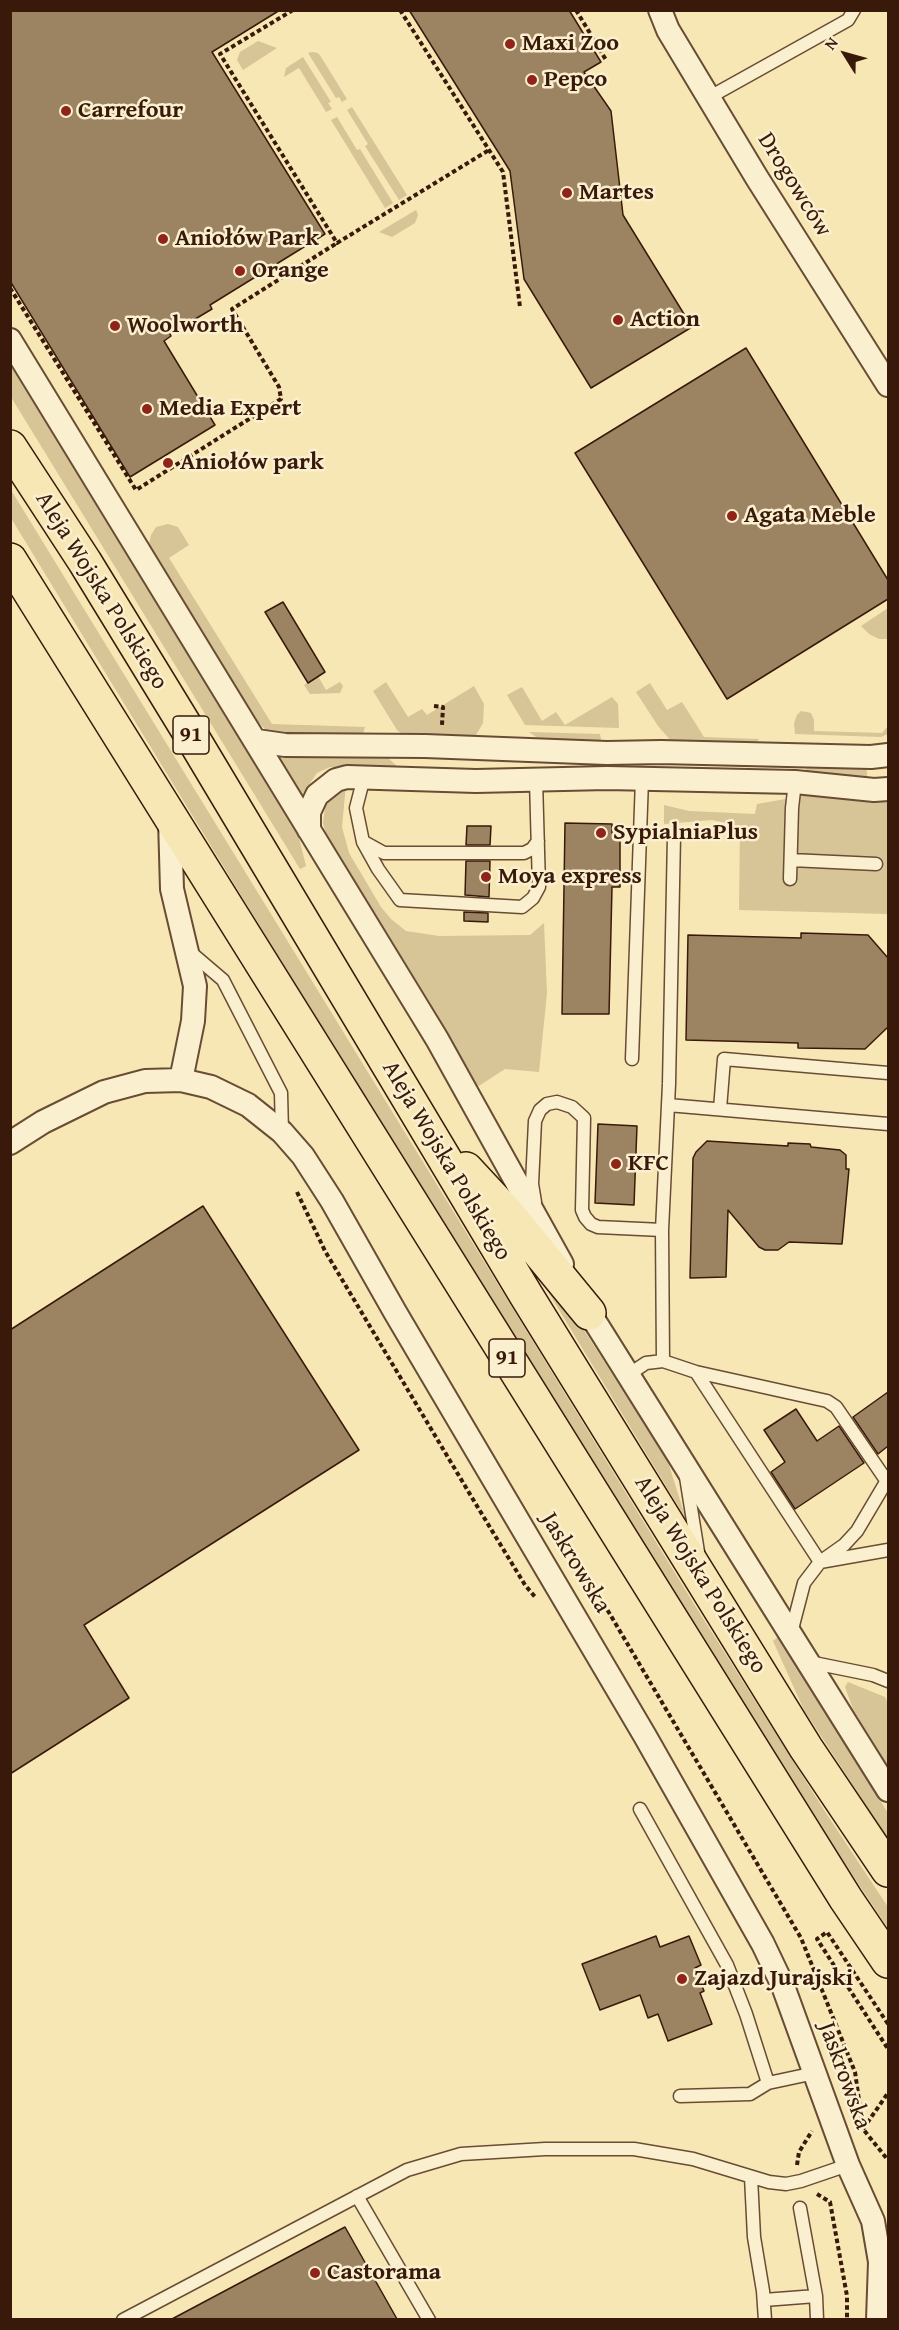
<!DOCTYPE html>
<meta charset="utf-8">
<style>
body{margin:0}
#map{position:relative;width:899px;height:2330px;overflow:hidden;background:#f7e7b4;font-family:"Gentium Book Plus",serif}
canvas{display:block}
.frame{position:absolute;inset:0;border:12px solid #39190a;pointer-events:none}
.north{position:absolute;left:815px;top:24px;width:60px;height:60px;-webkit-text-stroke:4px #faefce;paint-order:stroke;rotate:307deg;font-size:16px;font-weight:700;line-height:24px;text-align:center;color:#39190a}
.north::after{content:'';display:block;margin:auto;width:21px;height:27px;background:#39190a;clip-path:polygon(50% 0,100% 100%,50% 72%,0 100%)}
</style>
<div id="map">
<canvas width="899" height="2330"></canvas>
<div class="frame"></div>
<div class="north">N</div>
</div>
<script>
const c = document.querySelector('canvas').getContext('2d');
c.lineJoin = 'round';
function fillPath(path, color) {
  c.fillStyle = color;
  c.fill(path, 'evenodd');
}
function shape(rows) {
  const path = new Path2D();
  for (const r of rows) {
    path.moveTo(r[0], r[1]);
    for (let i = 2; i < r.length; i += 2) path.lineTo(r[i], r[i + 1]);
  }
  return path;
}
function strokePath(path, color, width, dash) {
  c.strokeStyle = color;
  c.lineWidth = width;
  c.lineCap = dash ? 'butt' : 'round';
  c.setLineDash(dash || []);
  c.stroke(path);
}
function label(font, color, halo, rows, align = 'center') {
  c.font = font + ' "Gentium Book Plus",serif';
  c.lineWidth = 5;
  c.setLineDash([]);
  c.textBaseline = 'middle';
  c.strokeStyle = halo;
  c.fillStyle = color;
  for (const [text, x, y, turn = 0] of rows) {
    c.save();
    c.translate(x, y);
    c.rotate((+turn || 0) * Math.PI / 180);
    c.textAlign = isNaN(turn) ? turn : align;
    if (halo) c.strokeText(text, 0, 0);
    c.fillText(text, 0, 0);
    c.restore();
  }
}
const green = shape([
 [258,41,277,48,243,70,237,60,240,52],
 [312,52,318,53,321,57,347,99,342,102,339,97,336,98,308,53],
 [303,57,331,102,328,103,332,109,326,112,299,68,284,77,286,68],
 [352,107,407,195,399,200,365,146,368,144,347,110],
 [337,117,357,150,360,149,393,203,385,208,331,120],
 [416,210,418,215,415,223,392,237,379,232],
 [11,355,297,830,306,866,300,869,11,397],
 [11,490,694,1604,824,1810,888,1907,888,1928,816,1821,379,1121,211,846,11,518],
 [168,524,178,527,189,545,169,558,272,724,365,727,362,737,275,735,265,729,258,722,153,553,149,544,151,535,156,527],
 [888,608,888,639,879,639,869,634,861,626],
 [318,676,326,690,340,682,343,686,340,693,310,694,304,685],
 [386,682,408,717,422,709,427,715,474,686,484,704,483,723,476,735,467,742,404,736,397,730,373,691],
 [650,683,667,710,682,702,704,737,759,739,755,746,672,742,658,726,636,692],
 [522,687,542,721,556,712,565,725,612,697,618,704,619,728,525,725,507,695],
 [801,711,811,713,814,720,814,731,882,733,888,726,888,734,881,737,795,734,794,723,797,715],
 [529,732,600,734,601,739,600,743,545,743],
 [276,755,387,757,400,769,330,767,317,773,301,796,282,769,285,767,282,763,280,764],
 [800,763,866,763,868,784,812,776],
 [346,784,342,827,349,853,381,907,391,919,406,931,439,936,530,935,544,923,547,993,539,1072,505,1069,471,1091,437,1014,326,833,323,823,325,807,329,799],
 [808,795,888,795,888,914,739,910,740,826,712,820,664,824,664,805,689,811,755,814,757,804],
 [522,1249,568,1305,668,1462,686,1519],
 [778,1637,888,1813,888,1839,804,1710,773,1641],
 [848,1682,885,1697,888,1703,888,1766,853,1709,845,1687]
]);
const building = shape([
 [10,10,280,10,212,52,325,234,210,305,212,309,170,334,171,336,164,341,215,425,130,477,10,281,10,10],
 [409,10,569,10,601,62,584,72,611,111,623,215,692,327,591,388,524,279,510,171,409,10],
 [746,348,888,580,888,599,727,699,575,453,746,348],
 [283,602,325,672,308,683,265,612,283,602],
 [565,823,612,824,612,833,620,833,620,887,612,887,609,1014,562,1014,565,823],
 [467,826,491,826,490,845,466,845,467,826],
 [466,861,490,861,489,897,465,895,466,861],
 [464,912,488,913,488,922,464,921,464,912],
 [801,933,868,935,888,958,888,1027,865,1049,798,1048,798,1043,686,1040,688,935,801,938,801,933],
 [598,1124,637,1126,634,1205,595,1203,598,1124],
 [707,1141,788,1146,788,1143,810,1144,811,1147,840,1150,846,1155,846,1169,849,1169,842,1244,789,1242,778,1250,765,1250,759,1247,728,1210,726,1277,690,1278,693,1158,696,1152,707,1141],
 [203,1206,359,1450,84,1625,129,1698,10,1774,10,1330,203,1206],
 [888,1392,888,1446,878,1454,853,1417,888,1392],
 [796,1409,817,1441,839,1426,864,1463,795,1509,771,1472,785,1462,764,1430,796,1409],
 [656,1936,660,1947,689,1936,701,1965,695,1968,704,1991,700,1993,712,2024,668,2041,658,2014,648,2018,640,1995,600,2010,582,1964,656,1936],
 [345,2227,397,2319,172,2319,345,2227]
]);
const path = shape([
 [293,10,220,54,337,243,489,150],
 [400,10,503,172,520,307],
 [576,10,606,60],
 [10,288,136,490,281,399,279,387,232,309,337,243],
 [434,706,443,707,442,725],
 [297,1192,325,1251,477,1506,525,1585,536,1598],
 [570,1567,580,1569,588,1577,801,1938,855,2072,863,2129,888,2160],
 [888,2024,827,1932,817,1939,888,2049],
 [863,2129,888,2093],
 [797,2165,799,2152,812,2131],
 [817,2194,830,2202,847,2296,847,2320]
]);
const lane = shape([
 [708,98,848,20,854,10],
 [364,777,356,808,363,842,378,869,400,900,522,907,533,898,539,887,536,780],
 [364,842,384,853,524,853,532,849,538,841],
 [791,860,876,864],
 [790,879,792,808,795,782],
 [189,951,223,980,281,1093,282,1132],
 [632,1059,642,779],
 [668,1105,888,1124],
 [720,1109,724,1059,888,1073],
 [535,1202,532,1184,535,1121,540,1110,547,1104,557,1102,572,1107,584,1118,582,1210,585,1217,591,1224,598,1227,662,1230],
 [663,1361,662,1230,669,1084,674,836],
 [696,1372,820,1562,888,1550],
 [628,1375,646,1363,663,1361,696,1372,827,1401,836,1407,888,1483],
 [686,1477,698,1552],
 [791,1633,804,1583,820,1562,844,1545,857,1531,886,1482],
 [809,1662,873,1675,888,1681],
 [640,1809,727,1965,746,2014,768,2083,750,2094,680,2096],
 [768,2083,815,2073],
 [751,2177,754,2237,763,2291,765,2320],
 [357,2196,429,2320],
 [800,2208,816,2296,817,2320],
 [764,2300,816,2296],
 [123,2320,407,2170,461,2154,545,2149,634,2149,693,2159,769,2182,786,2184,801,2181,848,2165]
]);
const street = shape([
 [660,10,668,30,757,178,888,385],
 [10,340,437,1039,562,1264],
 [257,741,285,745,425,746,607,753,661,752,871,757,888,755],
 [170,820,172,889,195,986,193,1021,181,1080],
 [309,830,309,812,317,795,336,780,347,777,476,781,607,778,795,782,874,790,888,789],
 [10,1143,43,1122,104,1092,145,1081,181,1080,211,1087,248,1105,282,1132,303,1156,332,1201,395,1312,645,1736,763,1944,783,1986,848,2165,873,2221,880,2262,878,2320],
 [582,1301,888,1790]
]);
const primary = shape([
 [10,447,85,562,197,745,526,1295,806,1748,888,1870],
 [10,560,846,1899,888,1961],
 [466,1169,506,1212,589,1313]
]);
const markers = [
 [510,44,6,"#8f2418"],
 [532,80,6,"#8f2418"],
 [66,111,6,"#8f2418"],
 [567,193,6,"#8f2418"],
 [163,239,6,"#8f2418"],
 [240,271,6,"#8f2418"],
 [618,320,6,"#8f2418"],
 [115,326,6,"#8f2418"],
 [147,409,6,"#8f2418"],
 [168,463,6,"#8f2418"],
 [732,516,6,"#8f2418"],
 [601,833,6,"#8f2418"],
 [486,877,6,"#8f2418"],
 [616,1164,6,"#8f2418"],
 [682,1979,6,"#8f2418"],
 [315,2273,6,"#8f2418"]
];
const shields = [
 [191,735,36],
 [507,1358,36]
];
const shieldNames = [
 ["91",191,735],
 ["91",507,1358]
];
const poiNames = [
 ["Maxi Zoo",522,44],
 ["Pepco",544,80],
 ["Carrefour",78,111],
 ["Martes",579,193],
 ["Aniołów Park",175,239],
 ["Orange",252,271],
 ["Action",630,320],
 ["Woolworth",127,326],
 ["Media Expert",159,409],
 ["Aniołów park",180,463],
 ["Agata Meble",744,516],
 ["SypialniaPlus",613,833],
 ["Moya express",498,877],
 ["KFC",628,1164],
 ["Zajazd Jurajski",694,1979],
 ["Castorama",327,2273]
];
const streetNames = [
 ["Drogowców",794,185,58],
 ["Aleja Wojska Polskiego",101,591,58],
 ["Aleja Wojska Polskiego",446,1161,59],
 ["Jaskrowska",575,1563,59],
 ["Aleja Wojska Polskiego",700,1575,58],
 ["Jaskrowska",844,2076,70]
];
fillPath(green, '#d7c497');
fillPath(building, '#9c8462');
strokePath(building, '#39190a', 1.5);
strokePath(lane, '#684c34', 15);
strokePath(street, '#684c34', 26);
strokePath(primary, '#39190a', 36);
strokePath(path, '#39190a', 4, [4.5, 3]);
strokePath(lane, '#faefce', 12);
strokePath(street, '#faefce', 22);
strokePath(primary, '#f7e7b4', 33);
for (const [x, y, r, color] of markers) {
  const dot = new Path2D();
  dot.arc(x, y, r, 0, 2 * Math.PI);
  c.fillStyle = color;
  c.fill(dot);
  strokePath(dot, '#faefce', 2);
}
for (const [x, y, w] of shields) {
  const box = new Path2D();
  box.roundRect(x - w / 2, y - 19, w, 38, 4.5);
  c.fillStyle = '#faefce';
  c.fill(box);
  strokePath(box, '#39190a', 1.5);
}
label('bold 22px', '#39190a', null, shieldNames);
label('bold 24px', '#39190a', '#faefce', poiNames, 'left');
label('24px', '#39190a', '#faefce', streetNames);
</script>
